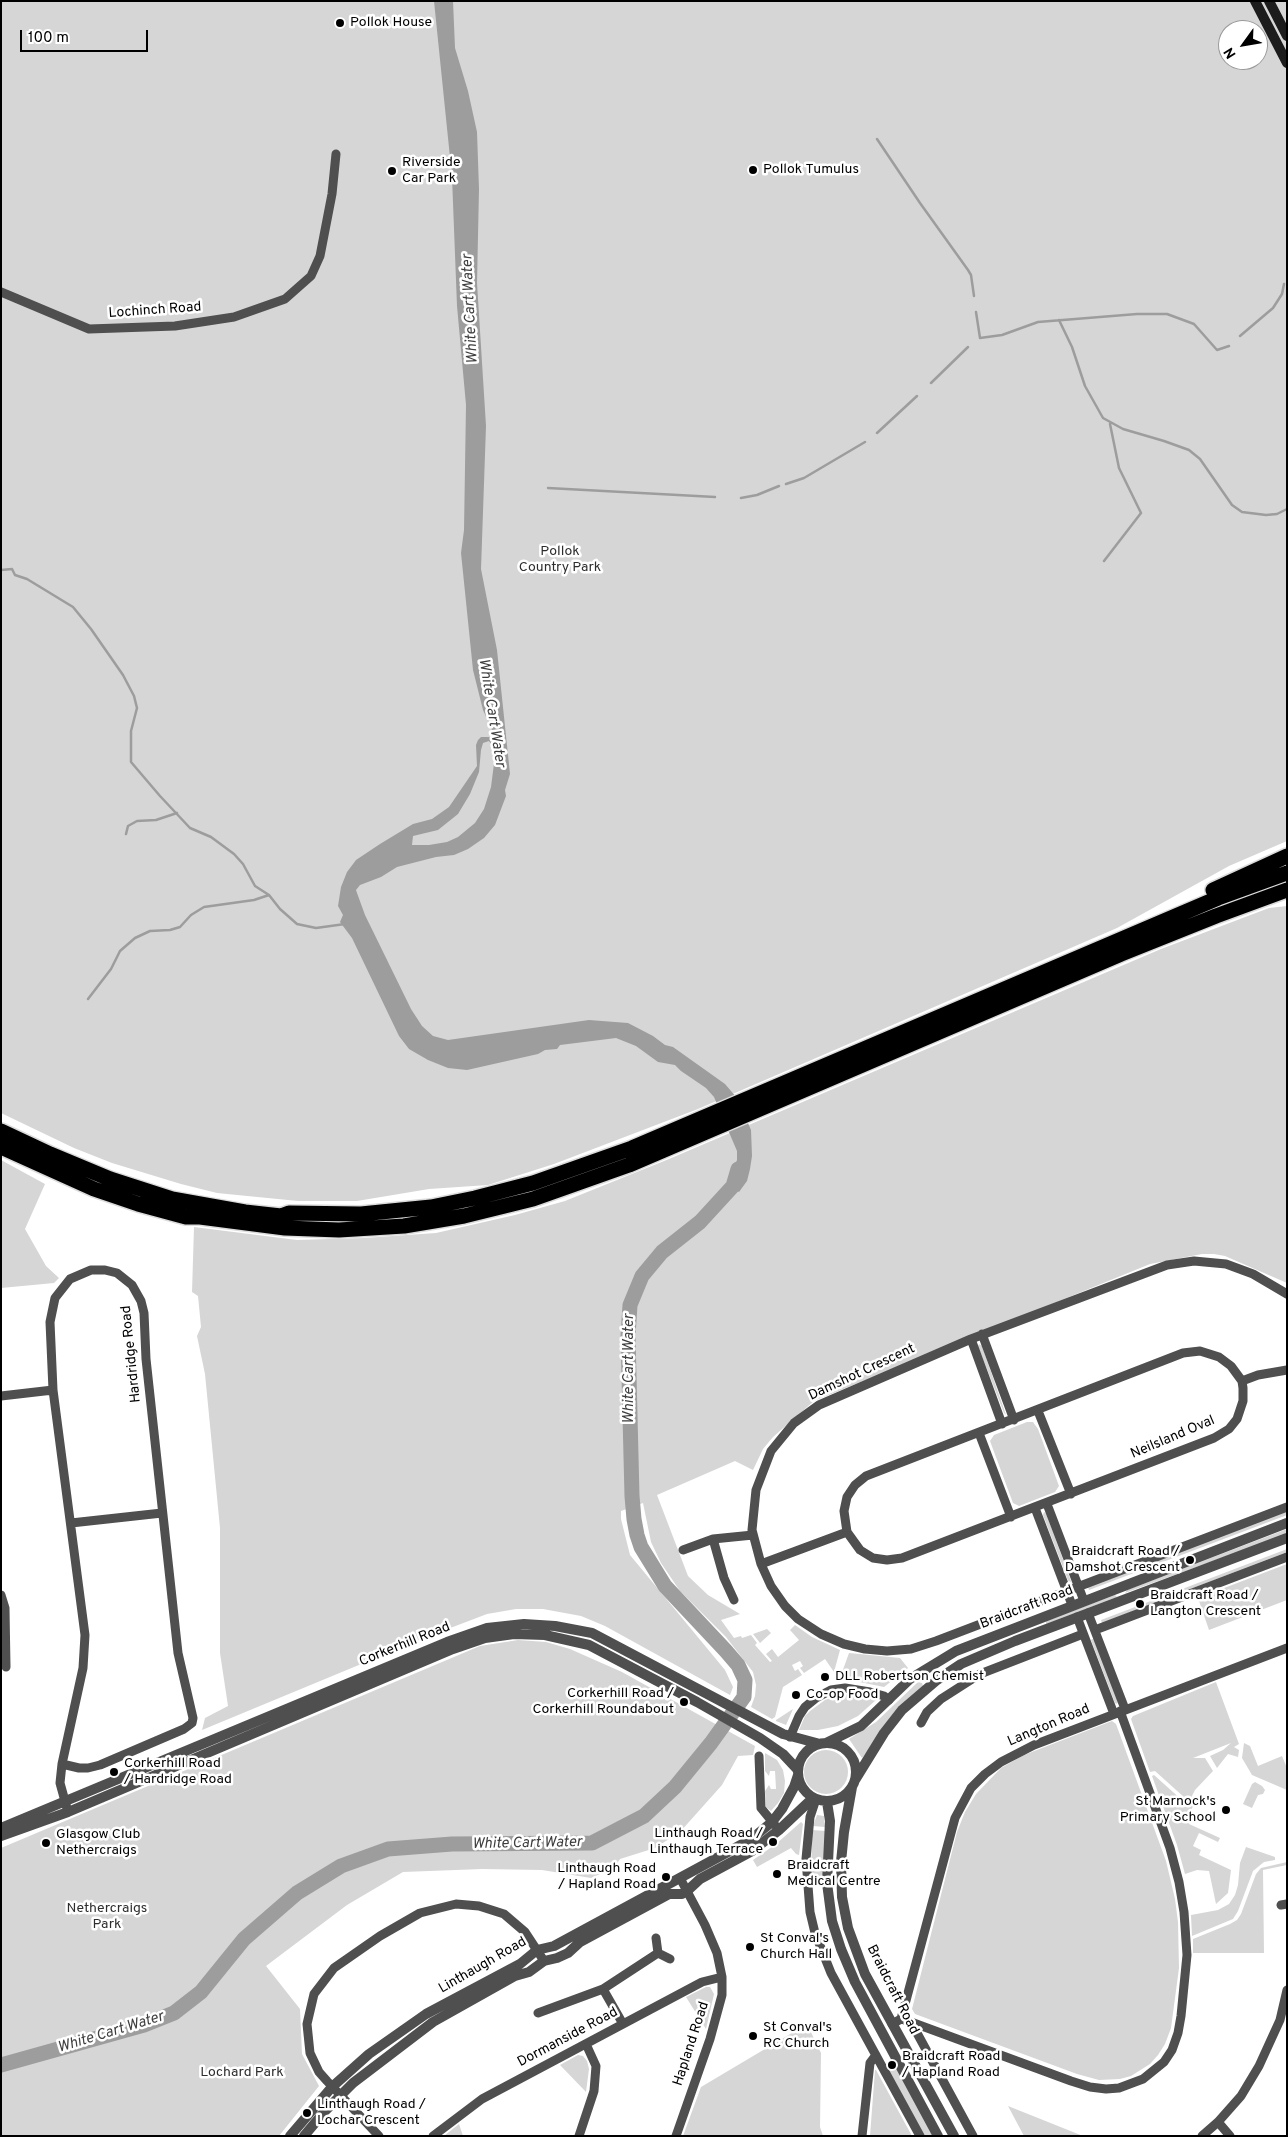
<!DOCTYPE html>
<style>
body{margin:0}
#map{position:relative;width:1288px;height:2137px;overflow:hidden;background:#fff;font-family:Overpass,sans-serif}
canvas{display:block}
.frame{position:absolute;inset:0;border:2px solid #000;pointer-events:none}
.north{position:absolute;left:1218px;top:20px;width:50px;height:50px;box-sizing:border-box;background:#fff;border:1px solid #999;border-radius:50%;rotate:238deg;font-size:14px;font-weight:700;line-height:20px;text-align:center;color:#000}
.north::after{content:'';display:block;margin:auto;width:18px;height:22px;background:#000;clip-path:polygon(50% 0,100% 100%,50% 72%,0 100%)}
.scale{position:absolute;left:20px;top:30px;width:128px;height:22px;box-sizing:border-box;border:2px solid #000;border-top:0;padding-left:6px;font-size:15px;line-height:18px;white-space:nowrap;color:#000;-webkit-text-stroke:4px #fff;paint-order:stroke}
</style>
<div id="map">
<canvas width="1288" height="2137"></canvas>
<div class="frame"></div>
<div class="north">N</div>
<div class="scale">100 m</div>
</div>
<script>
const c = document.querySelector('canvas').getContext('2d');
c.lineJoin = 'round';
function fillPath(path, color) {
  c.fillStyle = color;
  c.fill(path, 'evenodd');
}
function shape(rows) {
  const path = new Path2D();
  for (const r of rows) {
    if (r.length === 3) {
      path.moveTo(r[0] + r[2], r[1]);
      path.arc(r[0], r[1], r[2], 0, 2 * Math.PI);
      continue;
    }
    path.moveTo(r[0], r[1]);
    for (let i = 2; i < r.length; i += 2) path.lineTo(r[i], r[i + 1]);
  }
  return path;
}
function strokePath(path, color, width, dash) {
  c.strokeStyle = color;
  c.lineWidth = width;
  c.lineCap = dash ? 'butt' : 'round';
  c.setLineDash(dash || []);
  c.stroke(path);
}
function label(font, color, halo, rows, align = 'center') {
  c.font = font + ' Overpass,sans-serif';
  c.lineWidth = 5;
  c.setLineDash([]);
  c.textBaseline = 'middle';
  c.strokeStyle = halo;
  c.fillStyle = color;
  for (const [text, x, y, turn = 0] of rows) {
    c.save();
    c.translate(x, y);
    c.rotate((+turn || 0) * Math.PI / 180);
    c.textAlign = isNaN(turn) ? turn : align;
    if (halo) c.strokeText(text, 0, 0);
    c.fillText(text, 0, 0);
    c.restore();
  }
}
const green = shape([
 [1,1,1287,1,1287,841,1229,866,1117,928,698,1109,554,1164,488,1185,429,1189,357,1201,298,1201,217,1193,181,1184,112,1163,74,1148,1,1113],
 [1228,30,1258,30,1258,60,1228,60],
 [1287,906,1287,1283,1225,1256,1214,1254,1202,1254,1150,1264,814,1401,773,1437,763,1449,753,1470,735,1461,657,1495,688,1576,708,1595,740,1614,721,1620,734,1638,741,1636,742,1638,751,1635,757,1643,755,1645,770,1662,772,1661,766,1654,772,1649,778,1657,799,1640,790,1630,795,1625,812,1637,840,1650,834,1672,825,1659,804,1673,800,1668,803,1666,800,1661,792,1665,795,1671,798,1669,802,1675,783,1687,775,1717,772,1719,751,1707,755,1696,756,1685,753,1672,726,1637,680,1591,661,1563,651,1542,643,1503,621,1511,621,1519,630,1555,725,1670,733,1687,730,1695,605,1626,581,1616,543,1609,516,1609,487,1614,424,1638,202,1730,205,1718,228,1706,220,1653,220,1528,205,1374,197,1336,201,1327,198,1296,192,1292,194,1227,297,1240,364,1238,436,1233,515,1215,565,1201,669,1159,1161,949,1269,908],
 [1,1160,45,1184,25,1229,46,1266,59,1278,54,1283,1,1288],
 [979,1344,982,1346,1006,1415,1004,1413,978,1346],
 [1027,1422,1033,1422,1038,1429,1059,1486,1055,1492,1019,1506,1013,1503,990,1441,994,1435],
 [1287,1511,1287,1515,1089,1590,1088,1587],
 [1044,1512,1046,1513,1072,1584,1069,1583,1043,1515],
 [1287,1529,1287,1534,1125,1593,1127,1590],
 [1287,1549,1287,1552,1102,1623,1101,1620],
 [1287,1564,1287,1600,1209,1630,1198,1598],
 [1115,1595,1117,1597,1046,1624,1046,1621],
 [767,1629,771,1633,760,1643,753,1634],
 [1094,1638,1118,1702,1117,1704,1115,1703,1091,1640],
 [518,1640,546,1642,570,1649,622,1672,755,1746,753,1755,738,1756,722,1785,680,1832,655,1848,620,1859,614,1868,591,1878,542,1870,482,1869,403,1872,347,1905,266,1966,300,2009,302,2054,319,2086,279,2136,1,2136,1,1848,480,1646],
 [849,1653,900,1658,908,1668,884,1687,840,1678],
 [918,1682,922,1683,923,1686,862,1758,849,1739,876,1722],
 [1216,1682,1239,1744,1234,1747,1239,1750,1238,1757,1228,1754,1217,1768,1210,1756,1223,1750,1231,1743,1193,1758,1205,1758,1213,1771,1195,1790,1190,1800,1185,1798,1155,1771,1150,1772,1131,1719,1133,1716],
 [841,1694,863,1696,876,1700,858,1716,838,1726,818,1730,799,1730,805,1716,810,1711,825,1700],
 [793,1709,786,1725,776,1721,776,1720],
 [1112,1721,1116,1724,1166,1861,1175,1899,1178,1922,1179,1968,1171,2028,1165,2044,1158,2055,1150,2064,1131,2076,1120,2079,1099,2080,1077,2074,915,2014,912,2009,957,1832,965,1812,976,1794,1001,1768,1024,1755],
 [1244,1743,1250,1746,1258,1766,1282,1756,1287,1768,1287,1790,1252,1775,1242,1758],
 [826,1772,22],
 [765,1753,777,1760,783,1770,785,1781,784,1793,778,1803,771,1811,766,1807,765,1791,769,1785,771,1789,776,1789,775,1771,770,1771,769,1776,765,1771],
 [1154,1775,1183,1801,1193,1806,1189,1816,1191,1818,1189,1824,1220,1838,1218,1842,1199,1833,1193,1846,1201,1850,1199,1855,1231,1870,1228,1893,1216,1904,1209,1871,1197,1870,1185,1874,1177,1845,1152,1776],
 [1255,1782,1262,1786,1265,1790,1263,1794,1258,1795,1252,1808,1243,1804,1252,1784],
 [817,1815,824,1816,825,1827,813,1826],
 [801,1822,803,1824,799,1855,796,1854,791,1848,757,1867,753,1860,776,1844],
 [812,1830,826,1831,823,1881,811,1882],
 [1246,1847,1275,1857,1275,1860,1264,1862,1253,1871,1238,1911,1233,1919,1192,1936,1191,1915,1218,1910,1229,1904,1235,1895,1238,1885,1240,1863],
 [1287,1862,1287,1865,1263,1870,1264,1953,1193,1953,1193,1939,1230,1924,1237,1920,1241,1914,1256,1874,1261,1868],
 [706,1987,710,1987,714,1994,706,2029,686,1997],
 [807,2024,821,2053,820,2127,823,2136,683,2136,701,2087],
 [578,2055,583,2056,587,2061,589,2069,586,2092,560,2065],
 [896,2067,934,2136,924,2136,889,2071],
 [875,2070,876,2070,912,2136,870,2136],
 [1008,2106,1083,2136,1024,2136],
 [459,2124,463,2136,444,2136]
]);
const water = shape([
 [434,1,453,1,455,48,468,91,477,132,479,189,477,283,486,426,481,569,497,650,510,774,505,790,506,796,495,825,484,838,468,849,454,855,436,857,397,867,381,877,360,885,356,890,357,893,365,915,411,1009,422,1026,433,1036,448,1040,589,1020,628,1023,653,1036,665,1045,673,1047,725,1084,737,1098,751,1130,752,1156,750,1169,747,1181,739,1192,727,1184,737,1160,737,1151,714,1097,706,1088,681,1071,675,1065,658,1062,636,1046,616,1038,560,1045,557,1049,545,1050,538,1054,467,1070,448,1068,428,1060,409,1049,399,1036,352,938,340,922,343,915,338,906,341,887,347,872,356,860,380,844,413,824,432,819,449,807,477,766,476,745,478,740,481,737,492,737,493,732,483,710,473,670,461,553,464,530,466,405,457,306,452,177],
 [489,741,493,747,495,756,491,787,484,809,475,823,458,837,447,842,429,845,412,845,413,836,438,830,458,814,470,794,479,772,481,750,483,743]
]);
const stream = shape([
 [877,139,920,203,968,270,971,275,974,296],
 [976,312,980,338,1002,335,1038,322,1137,314,1167,314,1194,324,1217,350,1229,346],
 [1059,320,1072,347,1085,386,1103,418,1123,429,1164,441,1189,450,1200,459,1232,505,1242,512,1266,515,1277,514,1287,509],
 [1240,336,1273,308,1282,294,1284,284],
 [931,383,968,347],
 [877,433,917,396],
 [786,484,804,478,865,442],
 [548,488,715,497],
 [741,498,757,495,779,486],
 [1104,561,1141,513,1119,468,1110,424],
 [1,570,12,569,15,575,27,579,73,607,91,629,123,675,134,696,137,708,131,731,131,762,160,796,190,828,211,837,234,854,243,864,255,886,269,895,280,909,297,924,316,928,345,924],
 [126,834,128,826,137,821,156,820,177,813],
 [88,999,111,969,120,951,135,938,150,931,170,930,180,927,191,915,204,907,254,900,269,895]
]);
const river = shape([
 [1,2065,144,2025,174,2013,201,1992,244,1939,297,1893,341,1866,388,1849,452,1844,592,1843,644,1816,675,1787,711,1743,744,1697,745,1680,738,1665,726,1651,665,1586,641,1547,637,1535,634,1519,632,1496,628,1336,630,1305,642,1276,662,1252,700,1222,733,1186,738,1169]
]);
const minor = shape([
 [1,292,89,329,175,326,234,317,285,299,311,276,320,256,332,194,336,154],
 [1287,1294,1253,1274,1226,1264,1194,1261,1167,1265,971,1339,819,1405,794,1423,771,1451,756,1490,752,1530,761,1564,771,1586,785,1606,798,1619,821,1634,844,1644,865,1649,887,1651,911,1649,936,1641,1287,1507],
 [982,1334,1014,1420],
 [971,1339,1002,1424],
 [1200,1351,1219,1357,1231,1366,1242,1381,1243,1388,1243,1401,1237,1419,1229,1429,1214,1438,902,1558,887,1560,873,1558,860,1550,847,1532,844,1511,847,1497,855,1485,866,1476,1183,1353,1200,1351],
 [1242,1381,1258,1375,1287,1370],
 [1,1396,53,1390],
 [1038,1411,1071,1494],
 [979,1433,1011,1517],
 [1047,1504,1084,1601],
 [1035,1508,1072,1605],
 [71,1523,162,1513],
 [713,1539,724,1578,734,1600],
 [683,1550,713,1539,753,1535],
 [761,1564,847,1532],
 [1,1595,5,1608,6,1667],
 [1088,1613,1125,1709],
 [1077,1617,1114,1714],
 [1095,1630,1287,1557],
 [921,1723,927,1712,941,1699,980,1674,1083,1634],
 [790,1737,799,1716,805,1707,816,1698,831,1690,845,1688,870,1692,884,1696,889,1700],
 [759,1756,761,1808,779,1830],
 [62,1764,79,1768,88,1768,100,1765,184,1729,192,1723,193,1718,178,1653,146,1359,144,1313,141,1301,132,1285,117,1273,105,1270,91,1270,70,1279,55,1298,50,1322,53,1390,85,1635,83,1668,62,1764,60,1783,68,1812],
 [816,1799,810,1817,806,1859,810,1912,815,1933,831,1973,920,2136],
 [1281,1905,1287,1904],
 [656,1938,658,1953,670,1959],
 [603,1989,623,2024],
 [538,2013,603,1989,658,1953],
 [901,2019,955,1818,971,1788,985,1774,1001,1762,1034,1745,1287,1648],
 [911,2022,973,2136],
 [892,2024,901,2019,911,2022,1071,2081,1090,2087,1106,2089,1119,2088,1143,2079,1164,2062,1172,2050,1178,2033,1181,2016,1187,1955,1184,1912,1179,1882,1170,1848,1120,1711],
 [1218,2122,1230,2136],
 [379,2136,327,2081,319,2072,310,2053,307,2024,314,1994,334,1968,380,1936,420,1913,456,1904,479,1906,504,1914,525,1932,544,1961],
 [433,2136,482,2099,702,1982,722,1977],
 [579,2136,594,2091,596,2066,586,2044],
 [676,2136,710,2039,722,1995,722,1977,717,1953,705,1925,680,1878],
 [862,2136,870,2063,876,2055],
 [1202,2136,1218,2122,1241,2096,1259,2066,1280,2020,1287,1990]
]);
const tertiary = shape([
 [827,1772,29],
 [826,1743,861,1726,910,1679,956,1651,1287,1523],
 [855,1780,884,1733,902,1710,937,1680,961,1664,1015,1641,1287,1538],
 [852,1787,844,1832,841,1862,842,1897,848,1928,865,1974,954,2136],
 [827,1802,830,1821,827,1883,832,1921,841,1949,855,1982,938,2136],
 [1,1828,447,1642,487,1628,524,1624,555,1626,592,1633,783,1734,820,1744],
 [1,1836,68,1812,453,1649,485,1638,514,1634,545,1635,589,1645,697,1702,760,1738,783,1754,798,1770],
 [290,2136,332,2087,369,2054,426,2014,520,1964,537,1950,554,1946,750,1840,772,1822,782,1809,794,1787,798,1775],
 [304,2136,325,2111,353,2083,433,2022,515,1976,529,1972,544,1961,557,1958,568,1953,580,1942,669,1894,682,1894,687,1891,700,1879,752,1851,779,1830,813,1798]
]);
const secondary = shape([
 [1255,1,1287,63],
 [1269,1,1287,36]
]);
const motorway = shape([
 [1213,890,1287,856],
 [1,1131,50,1154,110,1179,172,1199,245,1212,281,1216,289,1213,361,1214,431,1207,475,1198,533,1183,632,1148,1218,898,1287,873],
 [1,1147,94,1189,138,1204,186,1217,200,1217,285,1228,339,1230,404,1226,464,1216,533,1199,629,1165,1121,954,1216,916,1287,890]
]);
const markers = [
 [340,23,5,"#000"],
 [753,170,5,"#000"],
 [392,171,5,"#000"],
 [1190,1560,5,"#000"],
 [1140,1604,5,"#000"],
 [825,1677,5,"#000"],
 [796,1695,5,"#000"],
 [684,1702,5,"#000"],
 [114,1772,5,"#000"],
 [1226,1810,5,"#000"],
 [773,1842,5,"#000"],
 [46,1843,5,"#000"],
 [777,1874,5,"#000"],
 [666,1877,5,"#000"],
 [750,1947,5,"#000"],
 [753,2036,5,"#000"],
 [892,2065,5,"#000"],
 [307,2113,5,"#000"]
];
const poiNames = [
 ["Pollok House",350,23],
 ["Riverside",402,163],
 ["Car Park",402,179],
 ["Pollok Tumulus",763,170],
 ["Braidcraft Road /",1180,1552,"right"],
 ["Damshot Crescent",1180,1568,"right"],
 ["Braidcraft Road /",1150,1596],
 ["Langton Crescent",1150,1612],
 ["DLL Robertson Chemist",835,1677],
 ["Corkerhill Road /",674,1694,"right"],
 ["Corkerhill Roundabout",674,1710,"right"],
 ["Co-op Food",806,1695],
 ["Corkerhill Road",124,1764],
 ["/ Hardridge Road",124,1780],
 ["St Marnock's",1216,1802,"right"],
 ["Primary School",1216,1818,"right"],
 ["Linthaugh Road /",763,1834,"right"],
 ["Linthaugh Terrace",763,1850,"right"],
 ["Glasgow Club",56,1835],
 ["Nethercraigs",56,1851],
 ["Braidcraft",787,1866],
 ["Medical Centre",787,1882],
 ["Linthaugh Road",656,1869,"right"],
 ["/ Hapland Road",656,1885,"right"],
 ["St Conval's",760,1939],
 ["Church Hall",760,1955],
 ["St Conval's",763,2028],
 ["RC Church",763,2044],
 ["Braidcraft Road",902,2057],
 ["/ Hapland Road",902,2073],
 ["Linthaugh Road /",317,2105],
 ["Lochar Crescent",317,2121]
];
const streetNames = [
 ["Lochinch Road",155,311,-4],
 ["Hardridge Road",132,1354,-96],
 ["Damshot Crescent",862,1373,-25],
 ["Neilsland Oval",1173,1438,-23],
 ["Braidcraft Road",1027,1608,-21],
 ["Corkerhill Road",405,1645,-22],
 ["Langton Road",1049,1726,-23],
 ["Linthaugh Road",483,1966,-30],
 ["Braidcraft Road",892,1990,63],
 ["Dormanside Road",568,2038,-28],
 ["Hapland Road",692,2044,-72]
];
const parkNames = [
 ["Pollok",560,552],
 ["Country Park",560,568],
 ["Nethercraigs",107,1909],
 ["Park",107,1925],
 ["Lochard Park",242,2073]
];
const waterNames = [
 ["White Cart Water",471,309,-93],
 ["White Cart Water",491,713,81],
 ["White Cart Water",630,1369,-90],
 ["White Cart Water",527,1844,-1],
 ["White Cart Water",111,2033,-17]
];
fillPath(green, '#d6d6d6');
fillPath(water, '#9d9d9d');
strokePath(stream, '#9d9d9d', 2.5);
strokePath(river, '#9d9d9d', 15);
strokePath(motorway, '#dbdbdb', 18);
strokePath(minor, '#4f4f4f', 9);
strokePath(tertiary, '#4f4f4f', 10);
strokePath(secondary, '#1c1c1c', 10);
strokePath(motorway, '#000', 15);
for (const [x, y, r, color] of markers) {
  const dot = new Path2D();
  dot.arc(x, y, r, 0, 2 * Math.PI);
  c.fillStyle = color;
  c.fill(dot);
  strokePath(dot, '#fff', 2);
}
label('14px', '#000', '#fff', poiNames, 'left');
label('14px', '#000', '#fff', streetNames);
label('14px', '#2d2d2d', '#fff', parkNames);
label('italic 15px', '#3e3e3e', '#fff', waterNames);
</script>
